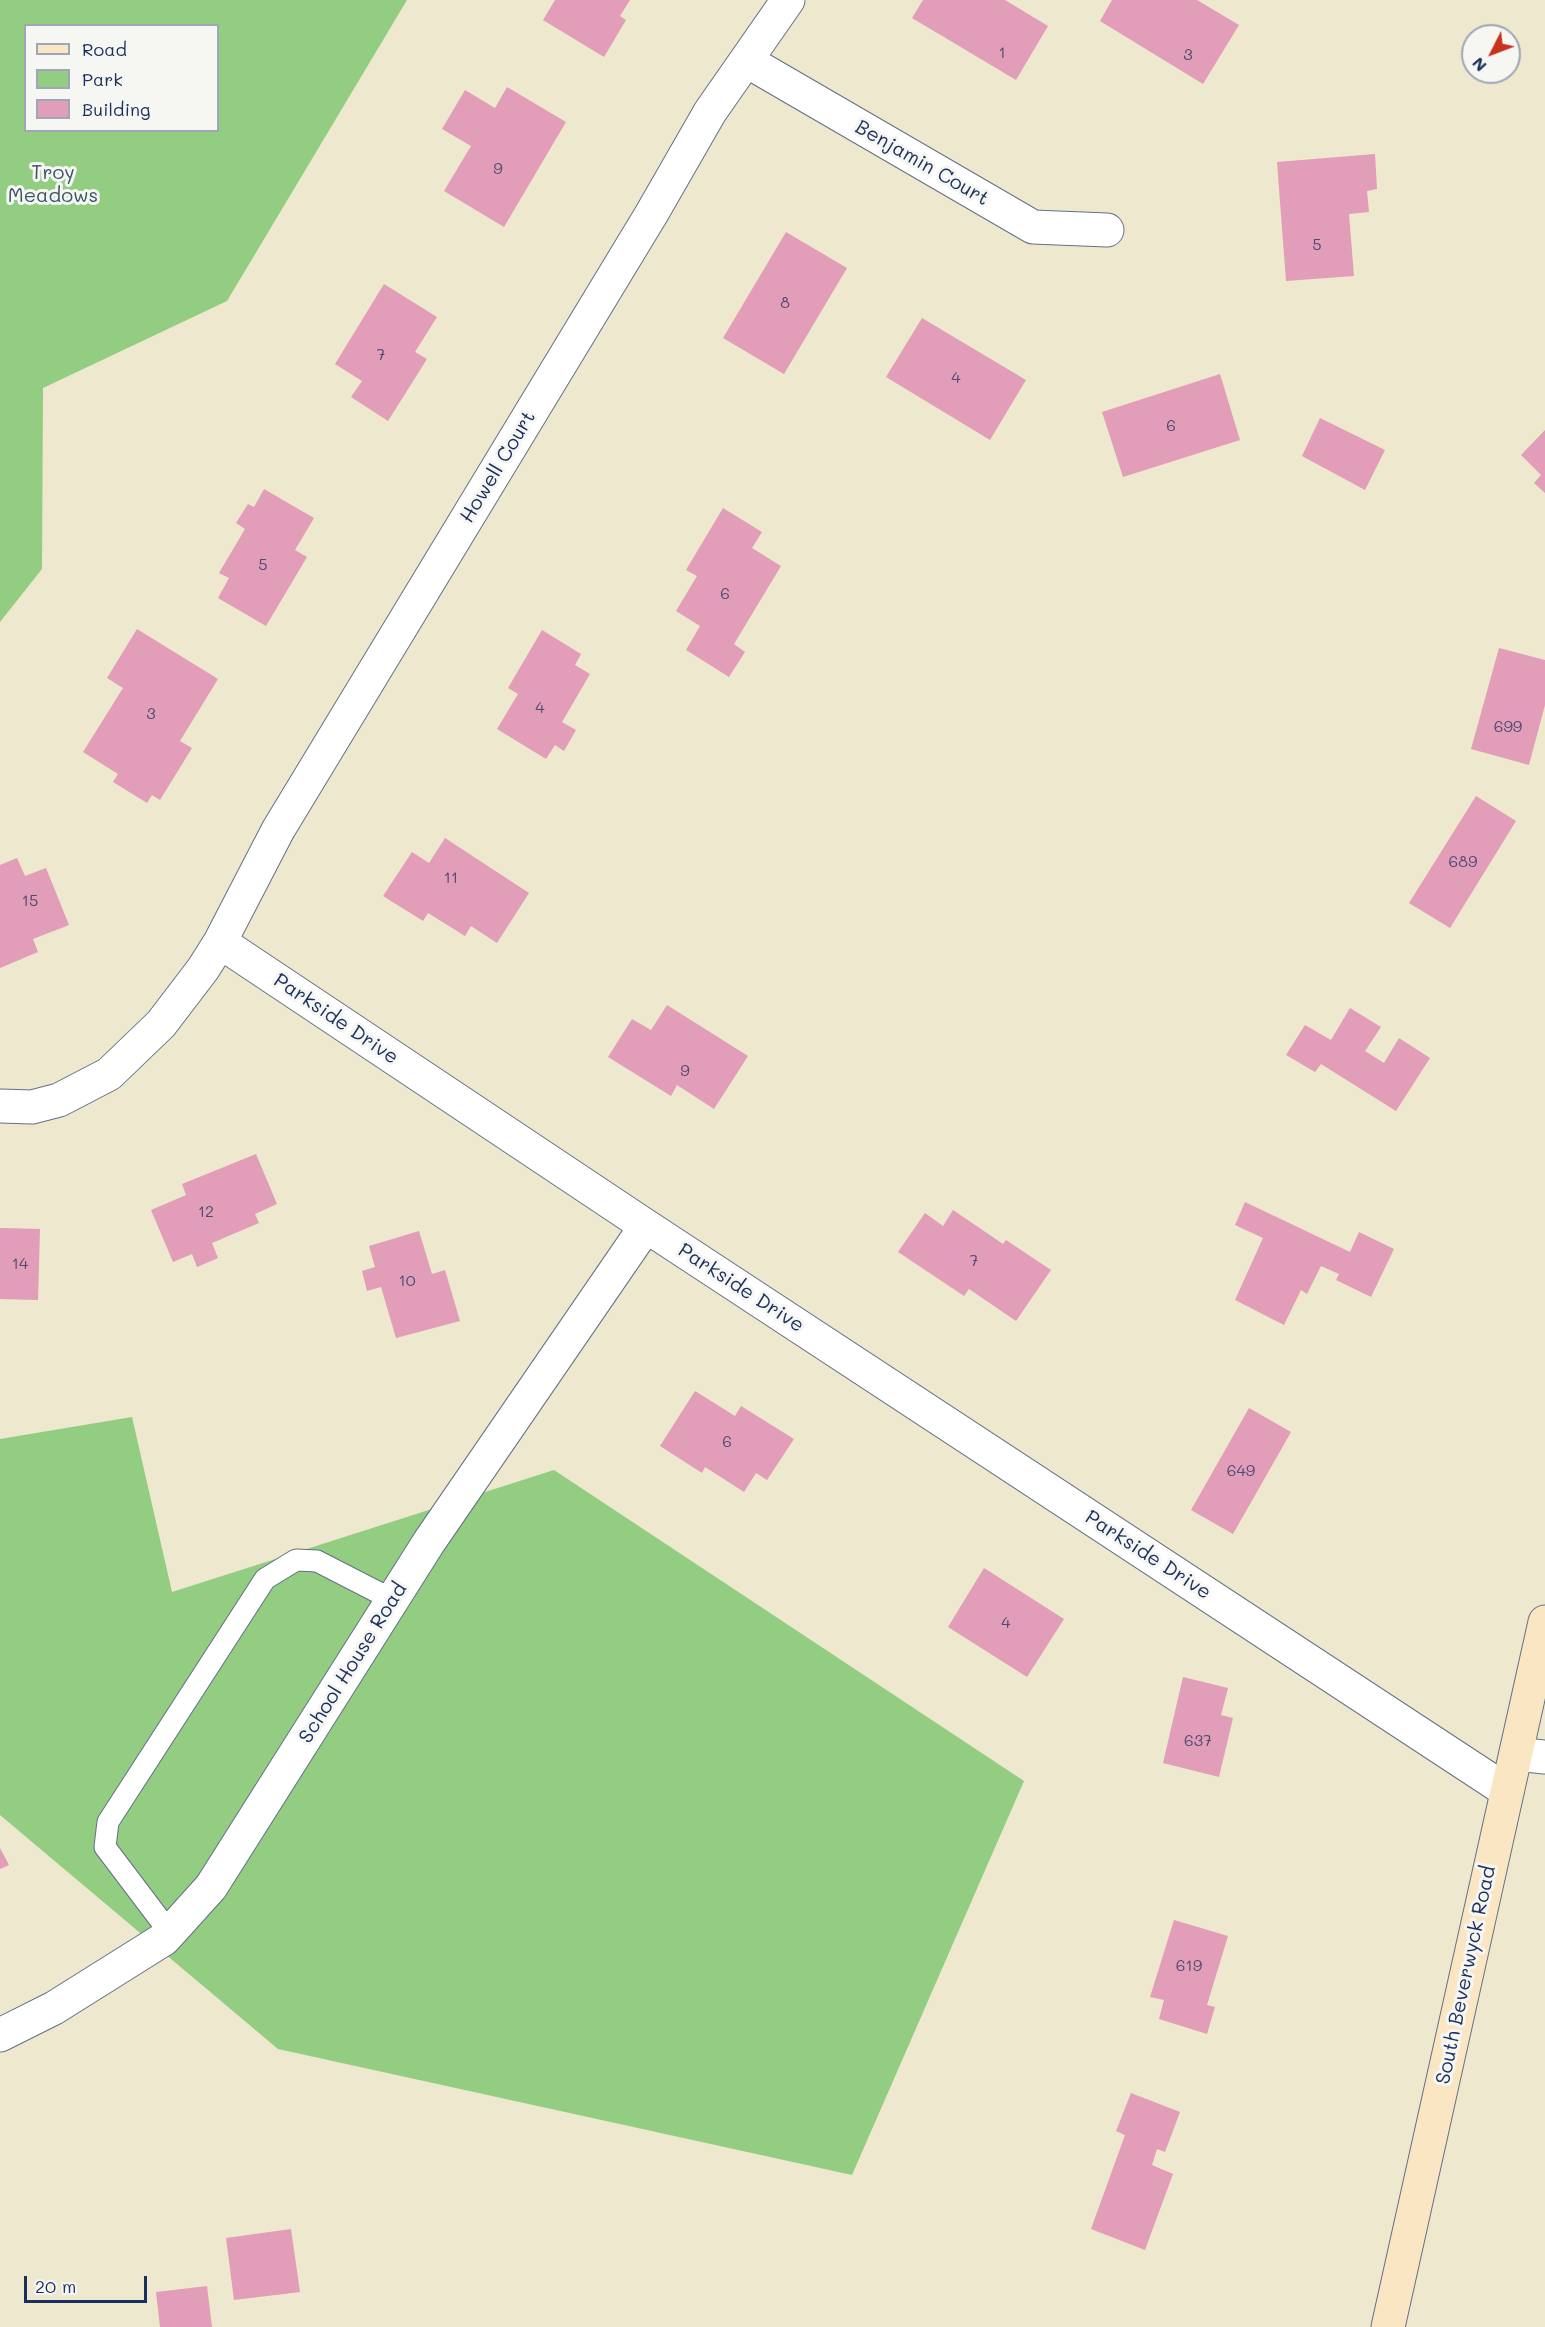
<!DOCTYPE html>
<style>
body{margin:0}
#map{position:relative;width:1545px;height:2327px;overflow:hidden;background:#ede8ce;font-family:Mali,sans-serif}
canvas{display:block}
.legend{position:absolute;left:24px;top:24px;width:195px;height:108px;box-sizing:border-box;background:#f6f6f2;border:2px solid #9ea6b7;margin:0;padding:8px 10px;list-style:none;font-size:18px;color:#1b2f5e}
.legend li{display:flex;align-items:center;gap:12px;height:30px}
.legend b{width:30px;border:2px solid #9ea6b7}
.north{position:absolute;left:1461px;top:24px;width:60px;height:60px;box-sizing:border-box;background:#f6f6f2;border:2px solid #9ea6b7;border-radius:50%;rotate:228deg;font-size:16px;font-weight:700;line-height:24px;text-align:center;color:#1b2f5e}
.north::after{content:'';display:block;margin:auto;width:21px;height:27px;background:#c8321e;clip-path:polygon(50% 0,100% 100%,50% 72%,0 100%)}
.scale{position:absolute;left:24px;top:2276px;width:123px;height:27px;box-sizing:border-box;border:3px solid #1b2f5e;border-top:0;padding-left:8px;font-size:18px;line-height:21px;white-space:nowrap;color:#1b2f5e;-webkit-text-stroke:4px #f6f6f2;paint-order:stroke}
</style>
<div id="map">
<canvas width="1545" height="2327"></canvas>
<ul class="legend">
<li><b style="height:8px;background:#fbe6c3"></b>Road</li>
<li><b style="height:16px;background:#92cd82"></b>Park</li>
<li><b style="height:16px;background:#e29db8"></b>Building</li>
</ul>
<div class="north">N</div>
<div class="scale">20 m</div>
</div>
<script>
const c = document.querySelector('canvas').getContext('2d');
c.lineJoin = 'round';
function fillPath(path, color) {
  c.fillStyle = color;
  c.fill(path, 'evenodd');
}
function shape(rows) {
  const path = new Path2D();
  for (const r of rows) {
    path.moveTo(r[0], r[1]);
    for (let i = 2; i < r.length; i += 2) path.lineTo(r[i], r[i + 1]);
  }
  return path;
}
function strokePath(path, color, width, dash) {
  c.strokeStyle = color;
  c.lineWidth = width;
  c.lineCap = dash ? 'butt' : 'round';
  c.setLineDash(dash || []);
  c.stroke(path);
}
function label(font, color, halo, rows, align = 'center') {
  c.font = font + ' Mali,sans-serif';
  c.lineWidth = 6;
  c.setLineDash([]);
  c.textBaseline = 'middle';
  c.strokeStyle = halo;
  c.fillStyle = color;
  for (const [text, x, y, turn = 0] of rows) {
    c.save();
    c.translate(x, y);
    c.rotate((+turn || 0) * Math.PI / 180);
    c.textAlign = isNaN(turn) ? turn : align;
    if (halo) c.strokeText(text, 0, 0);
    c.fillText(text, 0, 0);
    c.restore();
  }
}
const green = shape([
 [0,0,407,0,227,301,43,388,42,569,0,622],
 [26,26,218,26,218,130,26,130],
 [132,1417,172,1592,554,1470,1024,1781,852,2175,278,2049,0,1815,0,1439]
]);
const building = shape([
 [555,0,630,0,620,16,626,20,604,57,543,20],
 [923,0,1005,0,1048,26,1016,80,912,18],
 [1112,0,1197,0,1239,25,1203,84,1100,21],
 [507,87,566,122,504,227,444,191,471,146,442,129,465,90,495,108],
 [1375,154,1377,189,1367,191,1369,212,1349,214,1354,276,1286,281,1277,162],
 [786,232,847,268,784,374,723,338],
 [384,284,437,317,415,352,427,359,388,421,351,397,362,381,335,364],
 [922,318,1026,380,990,440,886,377],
 [1220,374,1240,440,1123,477,1102,412],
 [1320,418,1385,450,1365,490,1302,456],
 [1545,430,1545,493,1534,483,1541,475,1521,455],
 [264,489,314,518,295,550,307,557,266,626,218,598,229,578,219,573,245,529,236,523,248,504,254,507],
 [723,508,762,532,752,548,781,566,734,644,745,652,729,677,686,650,700,626,676,611,697,576,686,570],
 [137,629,218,679,180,741,192,748,160,800,152,795,147,803,113,782,118,774,83,752,123,688,107,678],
 [542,630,581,654,575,665,590,674,562,722,576,730,564,751,555,745,546,759,497,729,518,694,508,688],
 [1499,648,1545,660,1545,705,1529,765,1471,749],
 [1476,796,1516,821,1450,928,1409,903],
 [445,838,529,893,497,943,471,926,465,936,428,913,423,921,383,896,412,852,429,863],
 [17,858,25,876,46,868,69,925,33,939,38,952,0,968,0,865],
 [667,1005,748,1056,714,1109,677,1085,671,1096,608,1057,632,1019,651,1030],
 [1350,1008,1381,1027,1365,1051,1384,1063,1399,1038,1430,1058,1396,1111,1321,1064,1315,1072,1286,1055,1305,1025,1331,1040],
 [256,1154,277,1204,255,1214,259,1223,212,1243,218,1258,197,1267,192,1254,173,1262,151,1210,186,1195,182,1184],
 [1245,1202,1350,1252,1359,1232,1394,1249,1371,1297,1336,1280,1339,1274,1321,1266,1307,1294,1301,1290,1284,1325,1235,1300,1263,1238,1235,1225],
 [953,1210,1003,1244,1006,1240,1051,1270,1016,1321,969,1289,964,1296,898,1252,925,1213,943,1226],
 [0,1228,40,1229,38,1300,0,1299],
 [419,1231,432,1274,445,1270,460,1321,396,1338,381,1287,367,1291,362,1271,375,1267,369,1246],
 [695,1391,735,1416,741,1406,794,1439,767,1480,756,1473,744,1492,705,1467,702,1473,660,1446],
 [1249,1408,1291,1432,1233,1534,1191,1510],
 [984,1568,1064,1619,1027,1677,948,1627],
 [1183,1677,1228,1688,1221,1715,1233,1718,1219,1777,1163,1763],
 [0,1848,9,1865,0,1869],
 [1174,1920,1228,1936,1207,2005,1215,2007,1207,2034,1159,2019,1164,2000,1150,1997],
 [1131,2093,1180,2112,1165,2152,1157,2149,1152,2165,1173,2174,1145,2250,1091,2229,1125,2135,1116,2131],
 [291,2229,300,2292,234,2300,226,2238],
 [207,2286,212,2327,160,2327,156,2292]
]);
const service = shape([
 [170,1933,105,1847,108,1822,265,1579,296,1560,317,1561,393,1600]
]);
const minor = shape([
 [747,61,1033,227,1107,230],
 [220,942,646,1226,1507,1791],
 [0,1106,32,1107,59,1100,109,1074,161,1024,203,969,220,942,278,830,652,213,710,112,788,0],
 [1516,1754,1545,1757],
 [0,2035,54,2008,164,1939,211,1887,429,1542,646,1226]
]);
const secondary = shape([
 [1388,2327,1545,1622]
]);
const numberNames = [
 ["1",1002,53],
 ["3",1188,55],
 ["9",498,169],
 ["5",1317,245],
 ["8",785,303],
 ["7",381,355],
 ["4",956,378],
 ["6",1171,426],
 ["5",263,565],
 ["6",725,594],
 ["4",540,708],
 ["3",151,714],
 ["699",1508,727],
 ["689",1463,862],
 ["11",451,878],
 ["15",30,901],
 ["9",685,1071],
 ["12",206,1212],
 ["7",974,1261],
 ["14",20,1264],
 ["10",407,1281],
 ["6",727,1442],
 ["649",1241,1471],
 ["4",1006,1623],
 ["637",1198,1741],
 ["619",1189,1966]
];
const streetNames = [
 ["Benjamin Court",922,163,30],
 ["Howell Court",498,467,-59],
 ["Parkside Drive",336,1019,34],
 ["Parkside Drive",741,1288,33],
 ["Parkside Drive",1148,1555,33],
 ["School House Road",353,1663,-58],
 ["South Beverwyck Road",1466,1975,-78]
];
const parkNames = [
 ["Troy",53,173],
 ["Meadows",53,196]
];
fillPath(green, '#92cd82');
fillPath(building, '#e29db8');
strokePath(service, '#647085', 23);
strokePath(minor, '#647085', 35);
strokePath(secondary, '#647085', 35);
strokePath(service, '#fff', 21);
strokePath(minor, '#fff', 33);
strokePath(secondary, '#fbe6c3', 33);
label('16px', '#4d4a74', null, numberNames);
label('20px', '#1b2f5e', '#f6f6f2', streetNames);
label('20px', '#395667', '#f6f6f2', parkNames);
</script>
